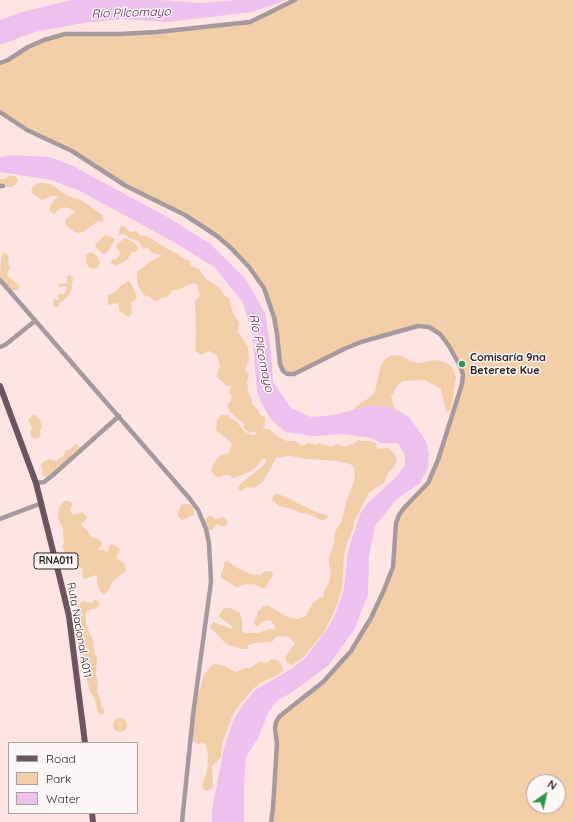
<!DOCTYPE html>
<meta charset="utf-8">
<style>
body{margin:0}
#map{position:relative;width:574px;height:822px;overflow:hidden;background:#ffe4e4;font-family:Quicksand,sans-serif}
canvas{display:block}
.legend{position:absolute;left:8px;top:742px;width:130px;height:72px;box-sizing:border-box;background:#fef7f7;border:1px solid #aaa1a1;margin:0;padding:5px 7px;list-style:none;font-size:12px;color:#2d2121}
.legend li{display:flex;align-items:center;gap:8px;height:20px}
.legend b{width:20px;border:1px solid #aaa1a1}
.north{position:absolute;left:526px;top:774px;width:40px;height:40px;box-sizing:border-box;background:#fef7f7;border:1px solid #aaa1a1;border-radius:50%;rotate:34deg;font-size:11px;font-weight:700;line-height:16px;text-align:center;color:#2d2121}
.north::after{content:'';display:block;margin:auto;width:14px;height:18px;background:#31964b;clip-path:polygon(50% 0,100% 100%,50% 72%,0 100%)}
</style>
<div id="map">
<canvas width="574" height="822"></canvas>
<ul class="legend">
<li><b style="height:5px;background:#6b565f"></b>Road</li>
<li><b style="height:11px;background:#f1cea7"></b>Park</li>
<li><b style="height:11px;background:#ecc1ed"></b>Water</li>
</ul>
<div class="north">N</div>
</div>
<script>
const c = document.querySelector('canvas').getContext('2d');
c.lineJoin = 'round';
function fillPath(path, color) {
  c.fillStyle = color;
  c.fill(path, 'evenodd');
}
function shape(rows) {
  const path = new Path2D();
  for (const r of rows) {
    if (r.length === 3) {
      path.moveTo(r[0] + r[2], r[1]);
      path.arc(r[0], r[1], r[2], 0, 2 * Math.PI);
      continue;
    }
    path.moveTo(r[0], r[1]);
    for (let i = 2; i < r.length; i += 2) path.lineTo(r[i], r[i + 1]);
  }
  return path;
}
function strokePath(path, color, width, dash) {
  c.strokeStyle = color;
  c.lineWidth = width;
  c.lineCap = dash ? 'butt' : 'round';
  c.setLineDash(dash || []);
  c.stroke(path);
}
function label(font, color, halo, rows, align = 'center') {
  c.font = font + ' Quicksand,sans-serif';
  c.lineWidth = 3;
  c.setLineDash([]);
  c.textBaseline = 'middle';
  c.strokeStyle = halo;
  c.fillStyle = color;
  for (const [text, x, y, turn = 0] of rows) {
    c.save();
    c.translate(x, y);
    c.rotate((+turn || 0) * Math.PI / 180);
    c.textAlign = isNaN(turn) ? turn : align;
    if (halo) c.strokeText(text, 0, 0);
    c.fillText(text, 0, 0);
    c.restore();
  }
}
const green = shape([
 [295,0,574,0,574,822,271,822,276,722,323,682,351,651,371,618,393,567,396,523,399,515,423,490,438,460,463,375,456,357,435,330,418,326,361,342,294,374,283,371,277,334,264,288,231,248,185,215,126,186,86,159,40,136,0,112,0,63,28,48,65,34,120,34,250,22],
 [534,782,558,782,558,806,534,806],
 [10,175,16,177,18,180,17,183,12,187,0,187,0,179,5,179],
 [39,183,46,183,52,185,68,196,81,200,102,215,104,222,98,221,83,232,76,233,66,226,65,220,75,212,71,209,64,207,59,209,54,214,49,210,51,204,55,199,59,196,51,196,42,200,31,192,33,186],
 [121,226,124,226,130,232,136,231,141,236,146,236,150,238,171,251,178,254,181,257,190,261,191,266,199,269,206,279,220,288,225,296,229,298,233,313,239,323,238,332,248,347,249,360,245,370,249,375,247,381,248,391,252,400,252,404,259,411,260,415,265,417,265,425,262,431,265,429,269,429,278,437,287,441,295,441,302,446,308,443,316,445,320,443,331,447,337,444,346,447,359,440,363,441,371,441,376,443,377,449,388,448,395,454,397,459,395,466,388,473,384,483,371,491,368,494,354,522,353,529,347,543,344,555,342,588,339,599,333,614,324,633,318,639,304,657,292,665,287,663,285,657,295,643,289,637,284,636,276,637,272,642,254,643,248,645,247,649,241,649,226,644,210,627,213,622,232,629,232,626,219,617,222,610,225,608,230,608,240,613,242,620,242,631,245,633,258,633,269,629,274,630,276,627,271,621,266,620,261,623,258,627,255,625,254,622,257,616,257,612,263,606,267,605,288,617,297,619,306,616,312,604,319,598,323,597,324,591,329,583,331,572,329,564,329,557,334,544,335,532,342,520,346,502,355,479,354,467,350,464,337,461,306,459,290,456,276,458,264,480,255,488,246,487,241,492,238,488,240,484,264,465,266,459,262,459,257,466,251,471,234,478,228,475,223,475,218,478,214,475,211,471,214,463,219,456,229,453,232,443,216,430,217,420,221,415,229,415,229,418,236,421,245,432,252,435,258,434,253,431,251,433,247,431,244,428,244,424,233,415,228,408,227,405,231,401,232,396,229,391,231,386,227,386,217,377,217,373,220,366,217,355,209,351,204,354,200,355,195,350,196,336,195,301,200,295,197,285,194,283,185,286,179,290,173,290,167,297,159,299,158,301,154,301,150,297,144,295,137,284,137,272,147,264,160,256,161,255,152,253,148,248,143,249,139,242,136,240,131,239,124,234,119,235,119,231],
 [105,235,115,239,110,249,105,254,103,254,96,248,95,245],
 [125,238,135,243,138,248,138,249,136,252,132,252,127,260,116,266,111,263,111,261,113,259,116,259,121,254,116,246,117,244],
 [91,252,97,256,100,262,97,268,90,268,86,263,86,255],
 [3,253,5,253,8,255,9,258,8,264,10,267,7,273,8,276,20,286,19,289,12,291,0,279,1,259],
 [69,275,72,276,73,279,71,292,63,301,60,302,58,307,53,306,53,300,55,299,58,300,59,298,57,295,60,293,63,295,65,293,67,287,64,286,59,287,57,284,67,283,67,276],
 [128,281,131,283,137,298,131,303,132,314,128,317,119,310,119,303,108,305,108,295,115,292,120,286],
 [398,355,404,357,410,361,417,363,437,360,445,362,452,367,456,377,451,410,447,412,445,407,441,389,425,380,403,381,399,384,391,396,394,408,371,405,353,410,358,405,369,398,375,392,380,368,384,360,390,356],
 [34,414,40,420,42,427,40,431,41,435,37,439,32,438,30,432,32,427,28,420],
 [76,443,80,448,72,454,71,457,65,461,65,463,58,467,58,470,47,477,43,476,41,465,42,463,48,459,56,461,59,459,64,455,66,450,69,450],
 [274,494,279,494,320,514,324,514,329,516,324,521,308,514,300,513,292,509,279,506,272,500],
 [64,501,69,501,72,503,72,506,70,509,73,515,82,512,86,515,87,518,81,525,87,530,90,536,100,540,102,543,98,550,104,550,108,552,110,545,113,544,120,549,116,558,124,563,126,571,112,582,109,590,105,594,102,593,99,590,97,582,97,576,96,575,84,579,82,576,83,569,80,567,70,568,67,555,62,547,64,543,63,535,63,529,58,518,59,507],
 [184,504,189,504,192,506,194,511,194,515,182,520,178,516,178,513,181,505],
 [208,516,212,516,215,519,224,517,227,520,227,524,224,527,217,524,212,530,208,530,203,523],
 [227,561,241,570,251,574,261,575,265,571,272,572,273,575,264,589,253,584,242,585,237,588,227,581,221,578,221,573,224,567,224,563],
 [95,600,99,602,99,606,95,609,90,609,85,615,87,627,93,640,95,655,97,658,96,673,98,685,97,692,101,701,101,706,104,709,104,713,101,715,97,711,95,700,90,692,87,680,88,666,82,653,82,628,80,624,81,619,79,616,78,606,82,601,91,603],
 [272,659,277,660,282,665,283,671,276,676,262,682,254,688,240,704,233,714,222,744,221,757,212,766,213,788,207,791,204,790,202,785,207,771,208,755,206,745,203,743,198,744,194,742,191,738,197,700,204,675,212,665,216,664,225,666,235,672,246,668,250,668,259,662,267,663],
 [120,725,7]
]);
const water = shape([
 [71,0,159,0,203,3,235,0,286,0,252,12,168,22,121,19,84,23,35,32,0,45,0,20,22,12],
 [13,155,50,157,71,165,169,218,209,243,245,278,265,313,271,351,273,382,291,408,311,417,334,415,371,405,394,408,409,417,426,441,429,453,428,468,420,483,397,499,375,526,369,557,368,595,355,628,329,665,291,693,278,700,269,711,258,738,246,757,244,783,244,822,212,822,212,810,224,748,233,721,242,706,255,690,291,669,305,658,326,631,335,615,344,589,348,551,360,514,368,503,397,476,405,465,405,455,398,443,381,443,372,438,342,434,313,436,285,432,270,418,262,404,257,391,252,331,242,301,214,267,172,241,80,191,51,180,0,172,0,157]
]);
const minor = shape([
 [0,63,8,60,28,47,44,40,65,34,120,34,157,32,250,22,295,0],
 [0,112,27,130,72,151,126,186,185,215,217,236,231,248,249,267,264,288,274,317,277,334,280,364,283,371,287,374,294,374,344,349,361,342,418,326,429,327,440,334,449,346,461,368,463,375,462,384,438,460,428,483,404,508,399,515,396,523,393,567,384,590,371,618,351,651,323,682,295,704,279,717,276,722,275,729,277,743,273,808,271,822],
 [0,186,3,186],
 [0,280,190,499,198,510,206,529,209,543,211,582,193,715,182,822],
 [0,347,5,345,35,321],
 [36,483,44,482,53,475,119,416],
 [0,519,42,503]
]);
const major = shape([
 [0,386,36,483,60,579,69,616,85,743],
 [92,813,93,822]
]);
const markers = [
 [462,364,4,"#31964b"]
];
const shields = [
 [56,561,44]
];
const shieldNames = [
 ["RNA011",56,561]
];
const poiNames = [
 ["Comisaría 9na",470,358],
 ["Beterete Kue",470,371]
];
const streetNames = [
 ["Ruta Nacional A011",79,630,80]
];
const waterNames = [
 ["Río Pilcomayo",131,13,-2],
 ["Río Pilcomayo",261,353,78]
];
fillPath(green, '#f1cea7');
fillPath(water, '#ecc1ed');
strokePath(minor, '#a6999e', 4.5);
strokePath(major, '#6b565f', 6);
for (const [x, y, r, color] of markers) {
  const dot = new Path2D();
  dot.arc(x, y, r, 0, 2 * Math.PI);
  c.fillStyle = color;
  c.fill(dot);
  strokePath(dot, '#fef7f7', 1.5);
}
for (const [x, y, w] of shields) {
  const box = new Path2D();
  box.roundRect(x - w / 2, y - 8, w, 16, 3);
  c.fillStyle = '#fef7f7';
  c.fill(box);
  strokePath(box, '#2d2121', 1);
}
label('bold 10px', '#2d2121', null, shieldNames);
label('bold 11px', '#2d2121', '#fef7f7', poiNames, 'left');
label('11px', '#2d2121', '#fef7f7', streetNames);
label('italic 12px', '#4b1a4f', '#fef7f7', waterNames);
</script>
